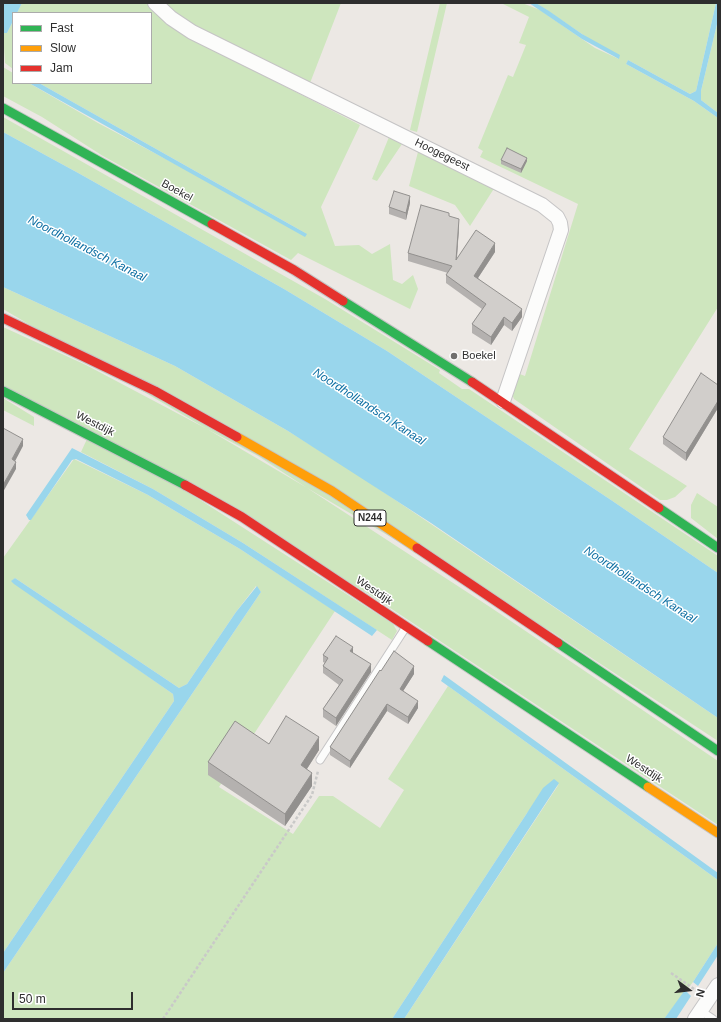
<!DOCTYPE html>
<style>
body{margin:0}
#map{position:relative;width:721px;height:1022px;overflow:hidden;background:#ece8e4;font-family:Helvetica,sans-serif}
canvas{display:block}
.frame{position:absolute;inset:0;border:4px solid #2e2e2e;pointer-events:none}
.legend{position:absolute;left:12px;top:12px;width:140px;height:72px;box-sizing:border-box;background:#fff;border:1px solid #ababab;margin:0;padding:5px 7px;list-style:none;font-size:12px;color:#2e2e2e}
.legend li{display:flex;align-items:center;gap:8px;height:20px}
.legend b{width:20px;border:1px solid #ababab}
.north{position:absolute;left:669px;top:970px;width:40px;height:40px;-webkit-text-stroke:3px #fff;paint-order:stroke;rotate:105deg;font-size:11px;font-weight:700;line-height:16px;text-align:center;color:#2e2e2e}
.north::after{content:'';display:block;margin:auto;width:14px;height:18px;background:#2e2e2e;clip-path:polygon(50% 0,100% 100%,50% 72%,0 100%)}
.scale{position:absolute;left:12px;top:992px;width:121px;height:18px;box-sizing:border-box;border:2px solid #2e2e2e;border-top:0;padding-left:5px;font-size:12px;line-height:14px;white-space:nowrap;color:#2e2e2e;-webkit-text-stroke:3px #fff;paint-order:stroke}
</style>
<div id="map">
<canvas width="721" height="1022"></canvas>
<div class="frame"></div>
<ul class="legend">
<li><b style="height:5px;background:#30b455"></b>Fast</li>
<li><b style="height:5px;background:#ff9f0a"></b>Slow</li>
<li><b style="height:5px;background:#e5322d"></b>Jam</li>
</ul>
<div class="north">N</div>
<div class="scale">50 m</div>
</div>
<script>
const c = document.querySelector('canvas').getContext('2d');
c.lineJoin = 'round';
function fillPath(path, color) {
  c.fillStyle = color;
  c.fill(path, 'evenodd');
}
function shape(rows) {
  const path = new Path2D();
  for (const r of rows) {
    path.moveTo(r[0], r[1]);
    for (let i = 2; i < r.length; i += 2) path.lineTo(r[i], r[i + 1]);
  }
  return path;
}
function strokePath(path, color, width, dash) {
  c.strokeStyle = color;
  c.lineWidth = width;
  c.lineCap = dash ? 'butt' : 'round';
  c.setLineDash(dash || []);
  c.stroke(path);
}
function label(font, color, halo, rows, align = 'center') {
  c.font = font + ' Helvetica,sans-serif';
  c.lineWidth = 3;
  c.setLineDash([]);
  c.textBaseline = 'middle';
  c.strokeStyle = halo;
  c.fillStyle = color;
  for (const [text, x, y, turn = 0] of rows) {
    c.save();
    c.translate(x, y);
    c.rotate((+turn || 0) * Math.PI / 180);
    c.textAlign = isNaN(turn) ? turn : align;
    if (halo) c.strokeText(text, 0, 0);
    c.fillText(text, 0, 0);
    c.restore();
  }
}
const green = shape([
 [22,3,148,3,154,10,226,56,360,125,321,207,335,246,359,245,372,254,390,244,393,280,402,284,413,275,418,289,410,309,298,253,291,260,103,156,42,117,3,96,3,67,13,73,13,83,29,83,98,123,307,234,39,83,151,83,151,13,17,13],
 [162,3,341,3,310,83,180,19],
 [440,3,447,3,417,132,410,130],
 [501,3,522,3,540,10,595,48,619,59,536,3,716,3,696,91,690,94,628,60,626,64,694,101,718,118,718,307,629,449,687,486,675,497,667,500,660,500,514,399,512,394,517,373,525,376,578,204,480,157,483,151,478,148,508,75,513,77,526,45,519,43,529,17],
 [718,20,718,113,701,100,701,91],
 [13,21,13,69,5,63,3,33,7,33],
 [3,117,325,299,440,370,439,373,462,389,469,389,718,556,718,573,611,500,387,351,284,289,80,174,3,132],
 [389,137,402,144,377,181,372,179],
 [418,152,495,187,470,226,455,205,409,186],
 [3,287,175,366,288,431,354,472,718,718,718,741,552,632,3,309],
 [3,327,86,365,258,456,490,607,718,761,718,825,369,594,3,386],
 [3,398,34,417,34,426,3,410],
 [87,439,183,489,393,624,397,631,392,640,243,543,153,489,81,452],
 [74,459,148,495,240,549,335,611,219,787,293,834,319,796,333,796,380,828,404,790,388,779,448,686,718,880,718,943,693,982,664,1019,404,1019,559,784,527,813,392,1019,3,1019,3,973,261,592,256,586,236,612,187,684,179,688,15,578,12,581,173,694,174,701,3,953,3,558],
 [697,493,718,507,718,539,691,518,691,505]
]);
const water = shape([
 [4,3,22,3,17,13,13,13,13,21,7,33,3,33],
 [529,3,536,3,549,11,582,34,620,55,619,59,582,39],
 [716,3,718,3,718,20,701,91,701,100,718,113,718,118,694,101,626,64,628,60,690,94,696,91],
 [29,83,39,83,307,234,305,237],
 [3,132,80,174,284,289,387,351,611,500,718,573,718,718,431,523,288,431,175,366,3,287],
 [72,448,153,489,243,543,377,630,372,636,240,549,148,495,76,459,72,460,31,520,29,520,26,515],
 [15,578,179,688,187,684,236,612,257,586,261,592,3,973,3,953,174,701,173,694,14,584,11,581],
 [444,675,718,873,718,880,441,681],
 [554,779,559,783,404,1019,392,1019,527,813,543,788],
 [718,943,718,955,698,986,693,982],
 [685,990,691,996,676,1019,664,1019]
]);
const path = shape([
 [671,973,697,991],
 [163,1019,312,795,318,771]
]);
const lane = shape([
 [320,760,406,627],
 [701,1011,713,1019]
]);
const street = shape([
 [155,3,171,18,192,32,542,205,557,217,560,223,561,230,503,401],
 [695,1019,718,985]
]);
const fast = shape([
 [3,108,212,224],
 [343,301,472,382],
 [3,391,185,485],
 [659,508,718,548],
 [428,641,648,787],
 [558,643,718,751]
]);
const slow = shape([
 [237,437,332,491,417,548],
 [648,787,718,833]
]);
const jam = shape([
 [212,224,294,270,343,301],
 [3,318,155,391,237,437],
 [472,382,659,508],
 [185,485,242,517,428,641],
 [417,548,558,643]
]);
const wall = shape([
 [501,160,527,161,521,173,501,164],
 [410,203,406,220,389,214,389,207],
 [449,216,459,227,457,259,495,252,478,278,522,317,512,331,504,325,491,345,472,333,472,324,482,309,446,283,446,275,448,273,408,261,408,253],
 [718,385,718,408,686,461,663,444,663,437],
 [353,653,371,672,336,726,323,717,323,709,339,685,323,673,323,666,325,663,323,662,323,655],
 [381,671,414,674,403,691,418,708,408,724,387,711,350,768,330,755,330,747],
 [269,744,319,750,307,769,312,786,285,826,208,775,208,762]
]);
const shadedWall = shape([
 [527,158,527,161,521,173,521,169],
 [410,196,410,203,406,220,406,213],
 [459,219,459,227,456,269,456,260],
 [495,243,495,252,474,284,474,276],
 [522,309,522,317,512,331,512,323],
 [504,317,504,325,491,345,491,337],
 [718,401,718,408,686,461,686,453],
 [23,439,23,446,12,467,12,459],
 [16,462,16,469,3,492,3,485],
 [353,647,353,654,350,651],
 [371,664,371,672,336,726,336,718],
 [414,666,414,674,400,696,400,689],
 [418,701,418,708,408,724,408,717],
 [387,704,387,711,350,768,350,761],
 [319,737,319,750,301,778,301,765],
 [312,773,312,786,285,826,285,814]
]);
const building = shape([
 [507,148,527,158,521,169,501,160,507,148],
 [394,191,410,196,406,213,389,207,394,191],
 [421,205,449,213,449,216,459,219,456,260,476,230,495,243,474,276,522,309,512,323,504,317,491,337,472,324,486,304,446,275,452,266,408,253,421,205],
 [701,373,718,385,718,401,686,453,663,437,701,373],
 [3,428,23,439,12,459,16,462,3,485,3,428],
 [336,636,353,647,350,651,371,664,336,718,323,709,343,680,323,666,328,658,323,655,336,636],
 [394,651,414,666,400,689,418,701,408,717,387,704,350,761,330,747,380,670,381,671,394,651],
 [286,716,319,737,301,765,312,773,285,814,208,762,235,721,269,744,286,716]
]);
const markers = [
 [454,356,4,"#706f6e"]
];
const shields = [
 [370,518,32]
];
const shieldNames = [
 ["N244",370,518]
];
const streetNames = [
 ["Hoogegeest",442,155,26],
 ["Boekel",177,191,29],
 ["Westdijk",95,424,27],
 ["Westdijk",374,591,34],
 ["Westdijk",644,769,33]
];
const poiNames = [
 ["Boekel",462,356]
];
const waterNames = [
 ["Noordhollandsch Kanaal",87,249,27],
 ["Noordhollandsch Kanaal",369,407,33],
 ["Noordhollandsch Kanaal",640,585,33]
];
fillPath(green, '#cee6be');
fillPath(water, '#99d6ec');
strokePath(lane, '#c5c4c5', 9);
strokePath(street, '#c5c4c5', 16);
strokePath(fast, '#c5c4c5', 11);
strokePath(slow, '#c5c4c5', 11);
strokePath(jam, '#c5c4c5', 11);
strokePath(path, '#c9c9c8', 2.5, [3, 2]);
strokePath(lane, '#fcfcfb', 7);
strokePath(street, '#fcfcfb', 14);
strokePath(fast, '#30b455', 9);
strokePath(slow, '#ff9f0a', 9);
strokePath(jam, '#e5322d', 9);
fillPath(wall, '#b4b1af');
fillPath(shadedWall, '#92908e');
fillPath(building, '#d1cecb');
strokePath(building, '#92908e', 1);
for (const [x, y, r, color] of markers) {
  const dot = new Path2D();
  dot.arc(x, y, r, 0, 2 * Math.PI);
  c.fillStyle = color;
  c.fill(dot);
  strokePath(dot, '#fff', 1.5);
}
for (const [x, y, w] of shields) {
  const box = new Path2D();
  box.roundRect(x - w / 2, y - 8, w, 16, 3);
  c.fillStyle = '#fff';
  c.fill(box);
  strokePath(box, '#2e2e2e', 1);
}
label('bold 10px', '#2e2e2e', null, shieldNames);
label('11px', '#2e2e2e', '#fff', streetNames);
label('11px', '#2e2e2e', '#fff', poiNames, 'left');
label('italic 12px', '#0d6fa3', '#fff', waterNames);
</script>
